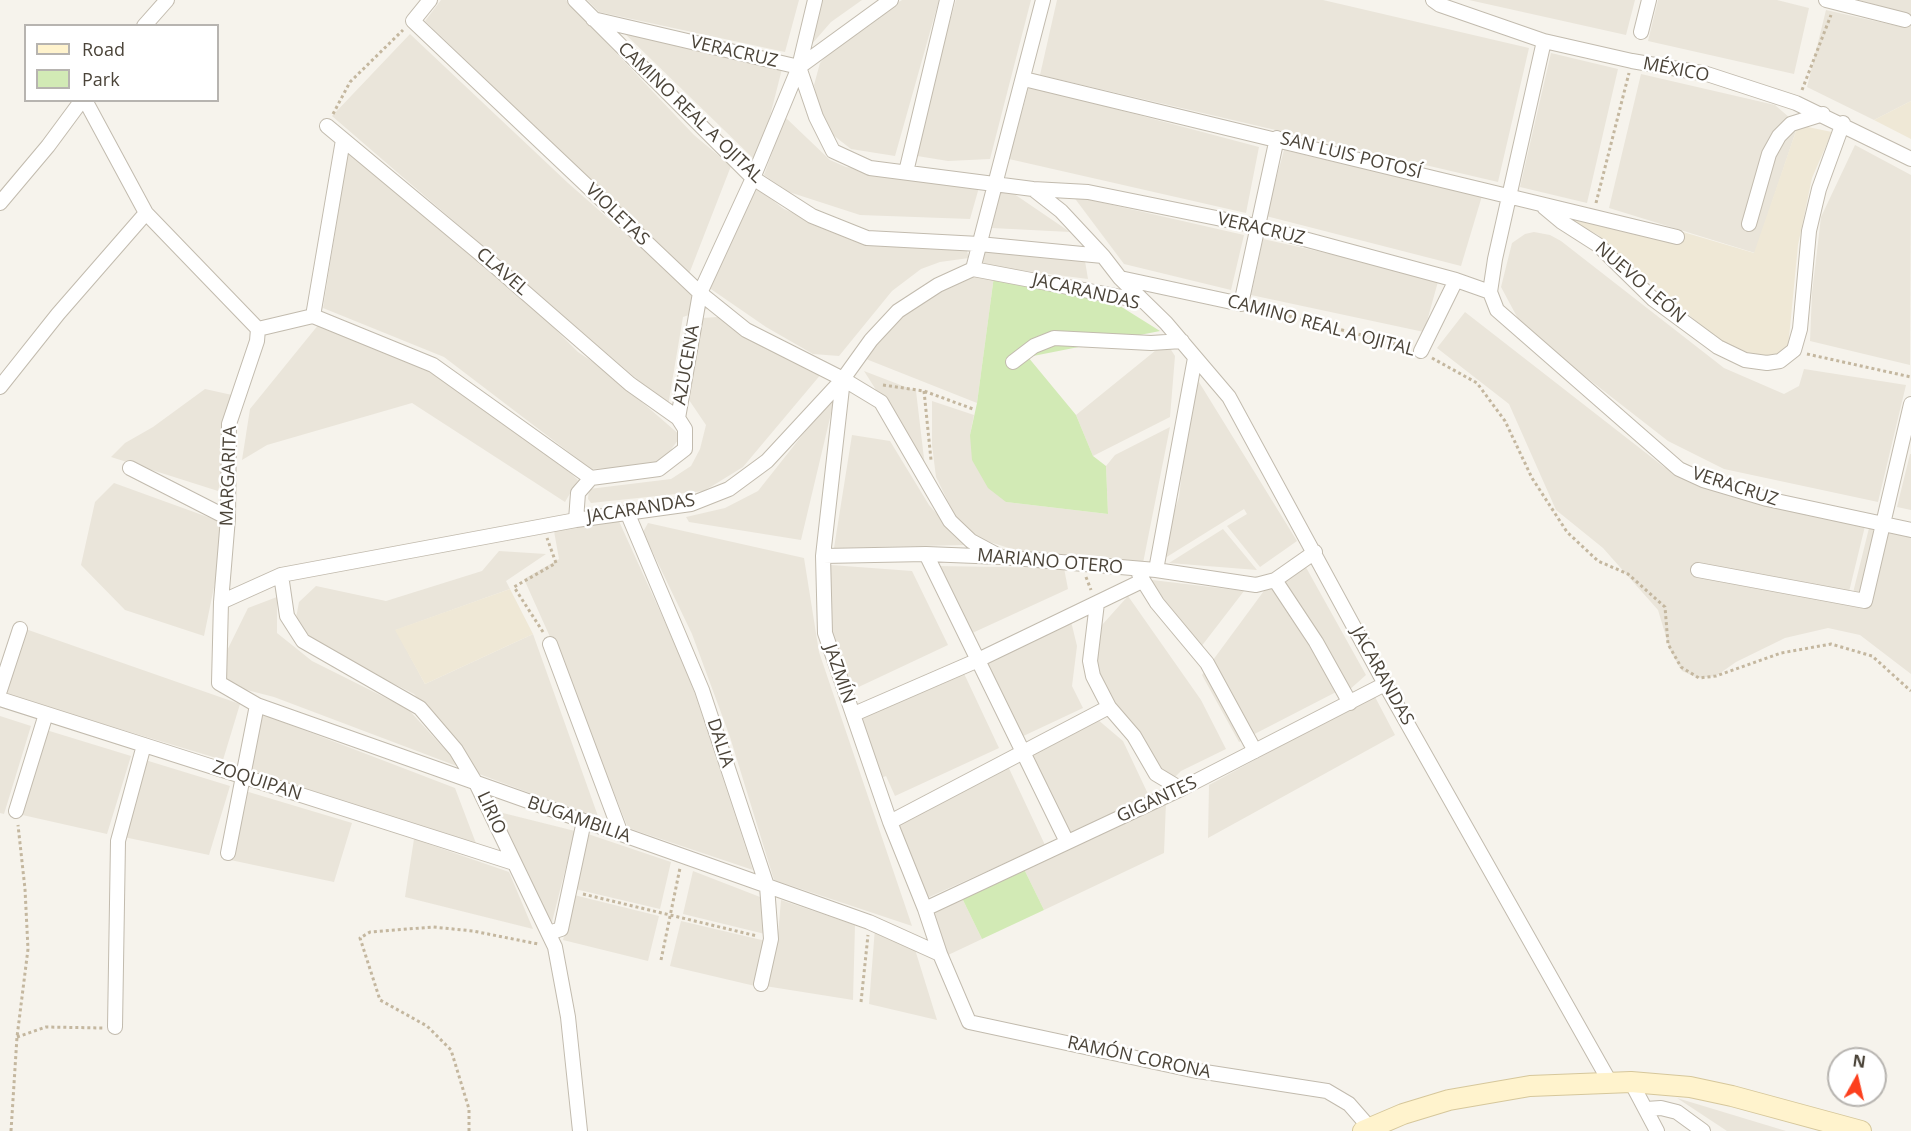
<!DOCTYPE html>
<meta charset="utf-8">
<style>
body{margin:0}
#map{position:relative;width:1911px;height:1131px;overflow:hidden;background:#f6f3ec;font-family:"Open Sans",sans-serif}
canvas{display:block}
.legend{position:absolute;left:24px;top:24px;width:195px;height:78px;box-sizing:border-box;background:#fff;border:2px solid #b7b4b0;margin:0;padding:8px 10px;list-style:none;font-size:18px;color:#4b4439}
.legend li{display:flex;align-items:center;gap:12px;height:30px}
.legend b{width:30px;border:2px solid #b7b4b0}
.north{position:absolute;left:1827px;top:1047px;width:60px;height:60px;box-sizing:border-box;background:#fff;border:2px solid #b7b4b0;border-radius:50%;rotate:8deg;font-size:16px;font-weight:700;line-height:24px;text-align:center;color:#4b4439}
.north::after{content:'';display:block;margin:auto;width:21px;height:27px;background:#fc3f1d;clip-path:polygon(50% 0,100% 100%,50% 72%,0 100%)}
</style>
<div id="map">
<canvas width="1911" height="1131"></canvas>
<ul class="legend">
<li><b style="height:8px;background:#fff3cd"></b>Road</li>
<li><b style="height:16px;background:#d2eab5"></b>Park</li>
</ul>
<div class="north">N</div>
</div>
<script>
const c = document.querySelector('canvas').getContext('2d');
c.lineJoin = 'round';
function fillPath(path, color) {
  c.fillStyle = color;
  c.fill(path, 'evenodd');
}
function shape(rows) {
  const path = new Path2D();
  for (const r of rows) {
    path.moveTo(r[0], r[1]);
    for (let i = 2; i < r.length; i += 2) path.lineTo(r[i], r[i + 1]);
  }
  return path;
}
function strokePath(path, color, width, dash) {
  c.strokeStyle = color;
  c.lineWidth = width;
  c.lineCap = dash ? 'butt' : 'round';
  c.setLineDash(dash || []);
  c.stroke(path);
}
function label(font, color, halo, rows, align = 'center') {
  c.font = font + ' "Open Sans",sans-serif';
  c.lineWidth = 5;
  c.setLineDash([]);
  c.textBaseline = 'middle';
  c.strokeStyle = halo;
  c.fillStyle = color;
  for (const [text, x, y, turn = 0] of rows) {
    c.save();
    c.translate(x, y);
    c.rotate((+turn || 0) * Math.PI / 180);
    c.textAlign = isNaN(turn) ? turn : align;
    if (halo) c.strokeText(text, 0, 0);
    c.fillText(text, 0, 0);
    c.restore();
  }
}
const residential = shape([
 [441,0,566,0,694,135,731,166,689,274,425,21],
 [587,0,799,0,785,52,599,12],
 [816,0,862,0,831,22,811,45],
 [902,0,939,0,895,156,851,149,833,135,819,110,814,85,820,63,842,37],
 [956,0,1031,0,990,159,948,161,911,155],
 [1057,0,1323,0,1529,48,1498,182,1040,75],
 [1469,0,1635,0,1626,35],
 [1658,0,1777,0,1809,8,1794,74,1648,41],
 [1858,0,1911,0,1911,101,1874,120,1807,87,1826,10,1906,28,1910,14],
 [620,29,782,69,758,163],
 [410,34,568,183,710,308,683,317,668,406,332,116],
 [1551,53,1618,69,1587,203,1520,187],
 [1641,74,1775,105,1798,125,1755,253,1609,208],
 [1029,86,1259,147,1246,213,1009,159],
 [785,117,830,160,846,167,980,184,970,219,860,215,789,192,764,175],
 [1855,145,1911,175,1910,365,1810,341,1812,293,1821,217],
 [1284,150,1482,196,1461,266,1266,216],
 [348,151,520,294,578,352,605,370,681,436,664,459,648,467,591,469,444,357,323,308],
 [751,184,784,209,847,236,965,244,969,258,940,262,921,269,892,291,839,356,813,354,766,327,705,285],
 [1001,185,1070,232,992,228],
 [1073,196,1244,235,1231,290,1124,264],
 [1534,232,1550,235,1561,241,1724,368,1784,394,1799,386,1804,369,1906,385,1878,502,1724,469,1668,441,1523,328,1501,287,1512,243,1525,234],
 [1263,239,1439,278,1424,332,1251,295],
 [982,246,1084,255,1088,279,979,265],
 [977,273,994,276,977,403,861,357,917,298],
 [1465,312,1664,467,1705,487,1867,518,1847,600,1851,601,1871,520,1911,532,1911,674,1860,635,1828,628,1785,638,1736,662,1716,676,1698,678,1682,671,1670,650,1658,610,1603,548,1556,510,1509,404,1437,348],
 [718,317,822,373,743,467,704,491,591,503,588,499,589,489,671,479,691,466,700,449,706,425,689,400,690,376,702,318],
 [319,324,426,369,529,434,578,480,565,502,412,403,267,445,242,460,250,409],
 [1166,342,1175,356,1170,417,1093,456,1076,415],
 [864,371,916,391,925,467],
 [1194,374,1297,541,1260,567,1227,526,1247,514,1244,509,1157,563,1179,497],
 [205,389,241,397,218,491,111,457,125,443,153,427],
 [830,400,834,401,801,540,689,522,686,517,725,508,758,491],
 [932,401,974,415,970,435,1006,502,1108,514,1106,466,1115,455,1170,427,1143,563,1012,549,977,538,959,524,936,477,932,445],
 [852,435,890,441,929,505,964,545,834,548],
 [1910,454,1911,454,1911,510,1897,507],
 [114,483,227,524,204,636,125,610,81,565,95,502],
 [618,519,688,673,753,870,628,828,568,677,524,579,559,559,554,531],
 [648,523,804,558,819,652,912,926,774,880,730,737,692,634,643,532],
 [1223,529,1257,570,1169,563],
 [499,551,546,554,506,581,510,589,396,630,425,684,533,634,599,819,479,774,459,747,414,694,323,648,295,623,299,602,316,586,386,601,482,571],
 [1303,562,1366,675,1348,691,1280,579],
 [831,565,912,571,948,645,848,692,830,625],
 [936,566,1064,568,1068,589,968,635],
 [1144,579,1244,591,1197,652],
 [1269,584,1338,691,1239,742,1202,675],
 [1128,596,1201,700,1226,749,1181,771,1172,780,1160,774,1094,671,1102,625],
 [277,597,277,633,312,661,408,709,462,768,274,697,212,681,248,608],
 [1069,613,1077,646,1072,686,1083,708,1017,739,978,656],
 [14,625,240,704,223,760,0,693,0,670],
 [960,665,999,748,895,796,886,776,878,779,857,713],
 [1374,695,1395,735,1208,838,1209,785],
 [262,714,455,788,477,846,244,768],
 [0,716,31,726,4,814,0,813],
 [1097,719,1123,741,1149,796,1066,835,1027,752],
 [43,729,131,756,107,834,18,814],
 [142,759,230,786,209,855,119,836],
 [1006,762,1045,845,925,899,891,816],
 [242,790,352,823,334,882,221,858],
 [1166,802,1164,853,1044,910,1024,869],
 [491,810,575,831,551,926],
 [588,834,671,862,660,909,575,889],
 [414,839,509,872,533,929,405,897],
 [693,871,773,902,765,934,683,914],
 [574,895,659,916,648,961,563,940],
 [962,898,982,939,946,956,930,914],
 [781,900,855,925,853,1000,765,986,778,935],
 [681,921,766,941,755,986,670,966],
 [875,928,913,943,937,1020,869,1004],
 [1677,1098,1786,1131,1727,1131]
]);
const education = shape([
 [1911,101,1911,139,1874,120],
 [1798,125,1832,132,1812,178,1798,245,1788,348,1773,367,1722,344,1598,235,1557,213,1678,243,1683,232,1754,253],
 [510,589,533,634,425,684,395,630]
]);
const green = shape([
 [994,276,1120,306,1160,331,1028,357,1076,415,1093,456,1106,466,1108,514,1006,502,988,488,972,460,970,435,977,403],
 [1024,869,1044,910,982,939,962,898]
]);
const path = shape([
 [1802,90,1831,15],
 [333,114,350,82,403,30],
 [1596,203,1629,73],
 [1254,307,1407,347],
 [1807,354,1911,377],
 [1432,358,1477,383,1505,421,1532,478,1567,532,1598,561,1628,574,1665,607,1668,644,1681,667,1699,678,1716,676,1781,653,1831,644,1872,656,1911,691],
 [883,385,924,391,973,409],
 [924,391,931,460],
 [1086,577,1091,590],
 [543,632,514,587,556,563,547,538],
 [583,894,757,936],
 [661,960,680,868],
 [861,1002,868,935],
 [17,1037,46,1027,103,1028],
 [11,1131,17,1037,28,949,25,889,18,825],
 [469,1131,469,1109,451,1050,427,1026,380,1000,360,938,370,932,433,927,473,931,538,944]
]);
const street = shape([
 [430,0,413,21,700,293,746,330,843,379,881,402,950,521,971,541,1001,557],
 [575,0,753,178,812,216,867,238,979,244,1103,256],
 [1433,0,1440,5,1544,41,1632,61,1707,74,1796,103,1911,159],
 [1826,0,1905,20],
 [593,19,799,67],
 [144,26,167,0],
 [1641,32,1649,0],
 [1544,41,1495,259,1490,292,1497,310,1679,469,1703,480,1767,499,1911,530],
 [799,67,816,117,833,151,870,168,1033,189,1088,192,1256,226,1456,280,1490,292],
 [799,67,891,0],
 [1024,79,1677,237],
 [85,100,146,213,258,329],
 [327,126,489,261,630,384,678,418],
 [906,172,947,0],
 [1033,189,1061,211,1103,256,1120,278,1166,323,1229,397,1385,684,1611,1084],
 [0,203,48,146,82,100],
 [1544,207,1562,222,1598,245,1653,299,1718,347,1745,360,1767,363,1780,361,1794,350,1800,329,1809,231,1819,189,1843,123],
 [1749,224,1769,154,1779,136,1791,124,1823,114],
 [973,269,1043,0],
 [1120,278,1241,304,1277,138],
 [313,316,258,329,257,341,229,424,228,518,221,602,219,683,257,705,869,922,940,954],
 [313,316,433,365,591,478],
 [313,316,343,140],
 [1421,351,1456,280],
 [1013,362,1034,346,1054,338,1151,343,1182,341],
 [843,379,823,556,825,633,890,822,925,909,940,954,969,1022,1192,1070,1327,1091,1349,1104,1370,1128],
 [0,387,58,314,146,213],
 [130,468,228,518],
 [627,512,702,690,767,886,771,939,761,984],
 [576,520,578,493,591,478,659,469,685,449,685,429,678,418,700,293,753,178,799,67,815,0],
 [926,554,1067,842],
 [823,556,926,554,1001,557,1156,570,1256,585,1275,580,1315,552],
 [1156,570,1195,358],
 [1698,570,1865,601,1911,404],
 [1139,574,1157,603,1207,663,1255,751],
 [281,575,287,616,303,641,420,708,456,750,477,785,555,947,568,1017,580,1131],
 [1275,580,1316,642,1350,703],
 [221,602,281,575,576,520,691,504,729,489,767,461,843,379,871,340,898,311,938,285,973,269,1142,301],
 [1097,603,1090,661,1093,676,1109,707,1134,736,1156,774,1181,789],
 [550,644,621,834],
 [0,690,20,629],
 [0,699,514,863],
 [854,714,976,661,1142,581],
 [16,811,46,714],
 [890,822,1109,707],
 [228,853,257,705],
 [925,909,1181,789,1385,684],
 [549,933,561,929,584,821],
 [115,1027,118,841,144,745],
 [1631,1082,1657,1131],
 [1646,1109,1661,1108,1677,1112,1703,1131]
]);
const secondary = shape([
 [1363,1131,1403,1114,1449,1100,1530,1086,1631,1082,1690,1087,1732,1096,1861,1131]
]);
const streetNames = [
 ["VERACRUZ",734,52,13],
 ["MÉXICO",1676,70,11],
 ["CAMINO REAL A OJITAL",690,113,44],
 ["SAN LUIS POTOSÍ",1351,156,14],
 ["VIOLETAS",617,215,44],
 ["VERACRUZ",1261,229,13],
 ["CLAVEL",502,272,41],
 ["NUEVO LEÓN",1640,283,41],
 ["JACARANDAS",1086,292,13],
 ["CAMINO REAL A OJITAL",1321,326,15],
 ["AZUCENA",687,365,-80],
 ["MARGARITA",229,476,-88],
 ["VERACRUZ",1735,487,18],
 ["JACARANDAS",641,509,-9],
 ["MARIANO OTERO",1050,562,5],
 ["JAZMÍN",839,674,71],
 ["JACARANDAS",1382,676,61],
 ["DALIA",720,743,72],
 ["ZOQUIPAN",257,781,18],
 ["GIGANTES",1157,800,-25],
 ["LIRIO",491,813,65],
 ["BUGAMBILIA",579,820,19],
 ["RAMÓN CORONA",1139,1058,12]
];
fillPath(residential, '#eae5da');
fillPath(education, '#efe8d6');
fillPath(green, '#d2eab5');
strokePath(street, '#c2bbae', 16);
strokePath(secondary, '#d6c79b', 22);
strokePath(path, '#c4b79f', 3, [3, 3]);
strokePath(street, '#fff', 14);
strokePath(secondary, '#fff3cd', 20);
label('18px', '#4b4439', '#fff', streetNames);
</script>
